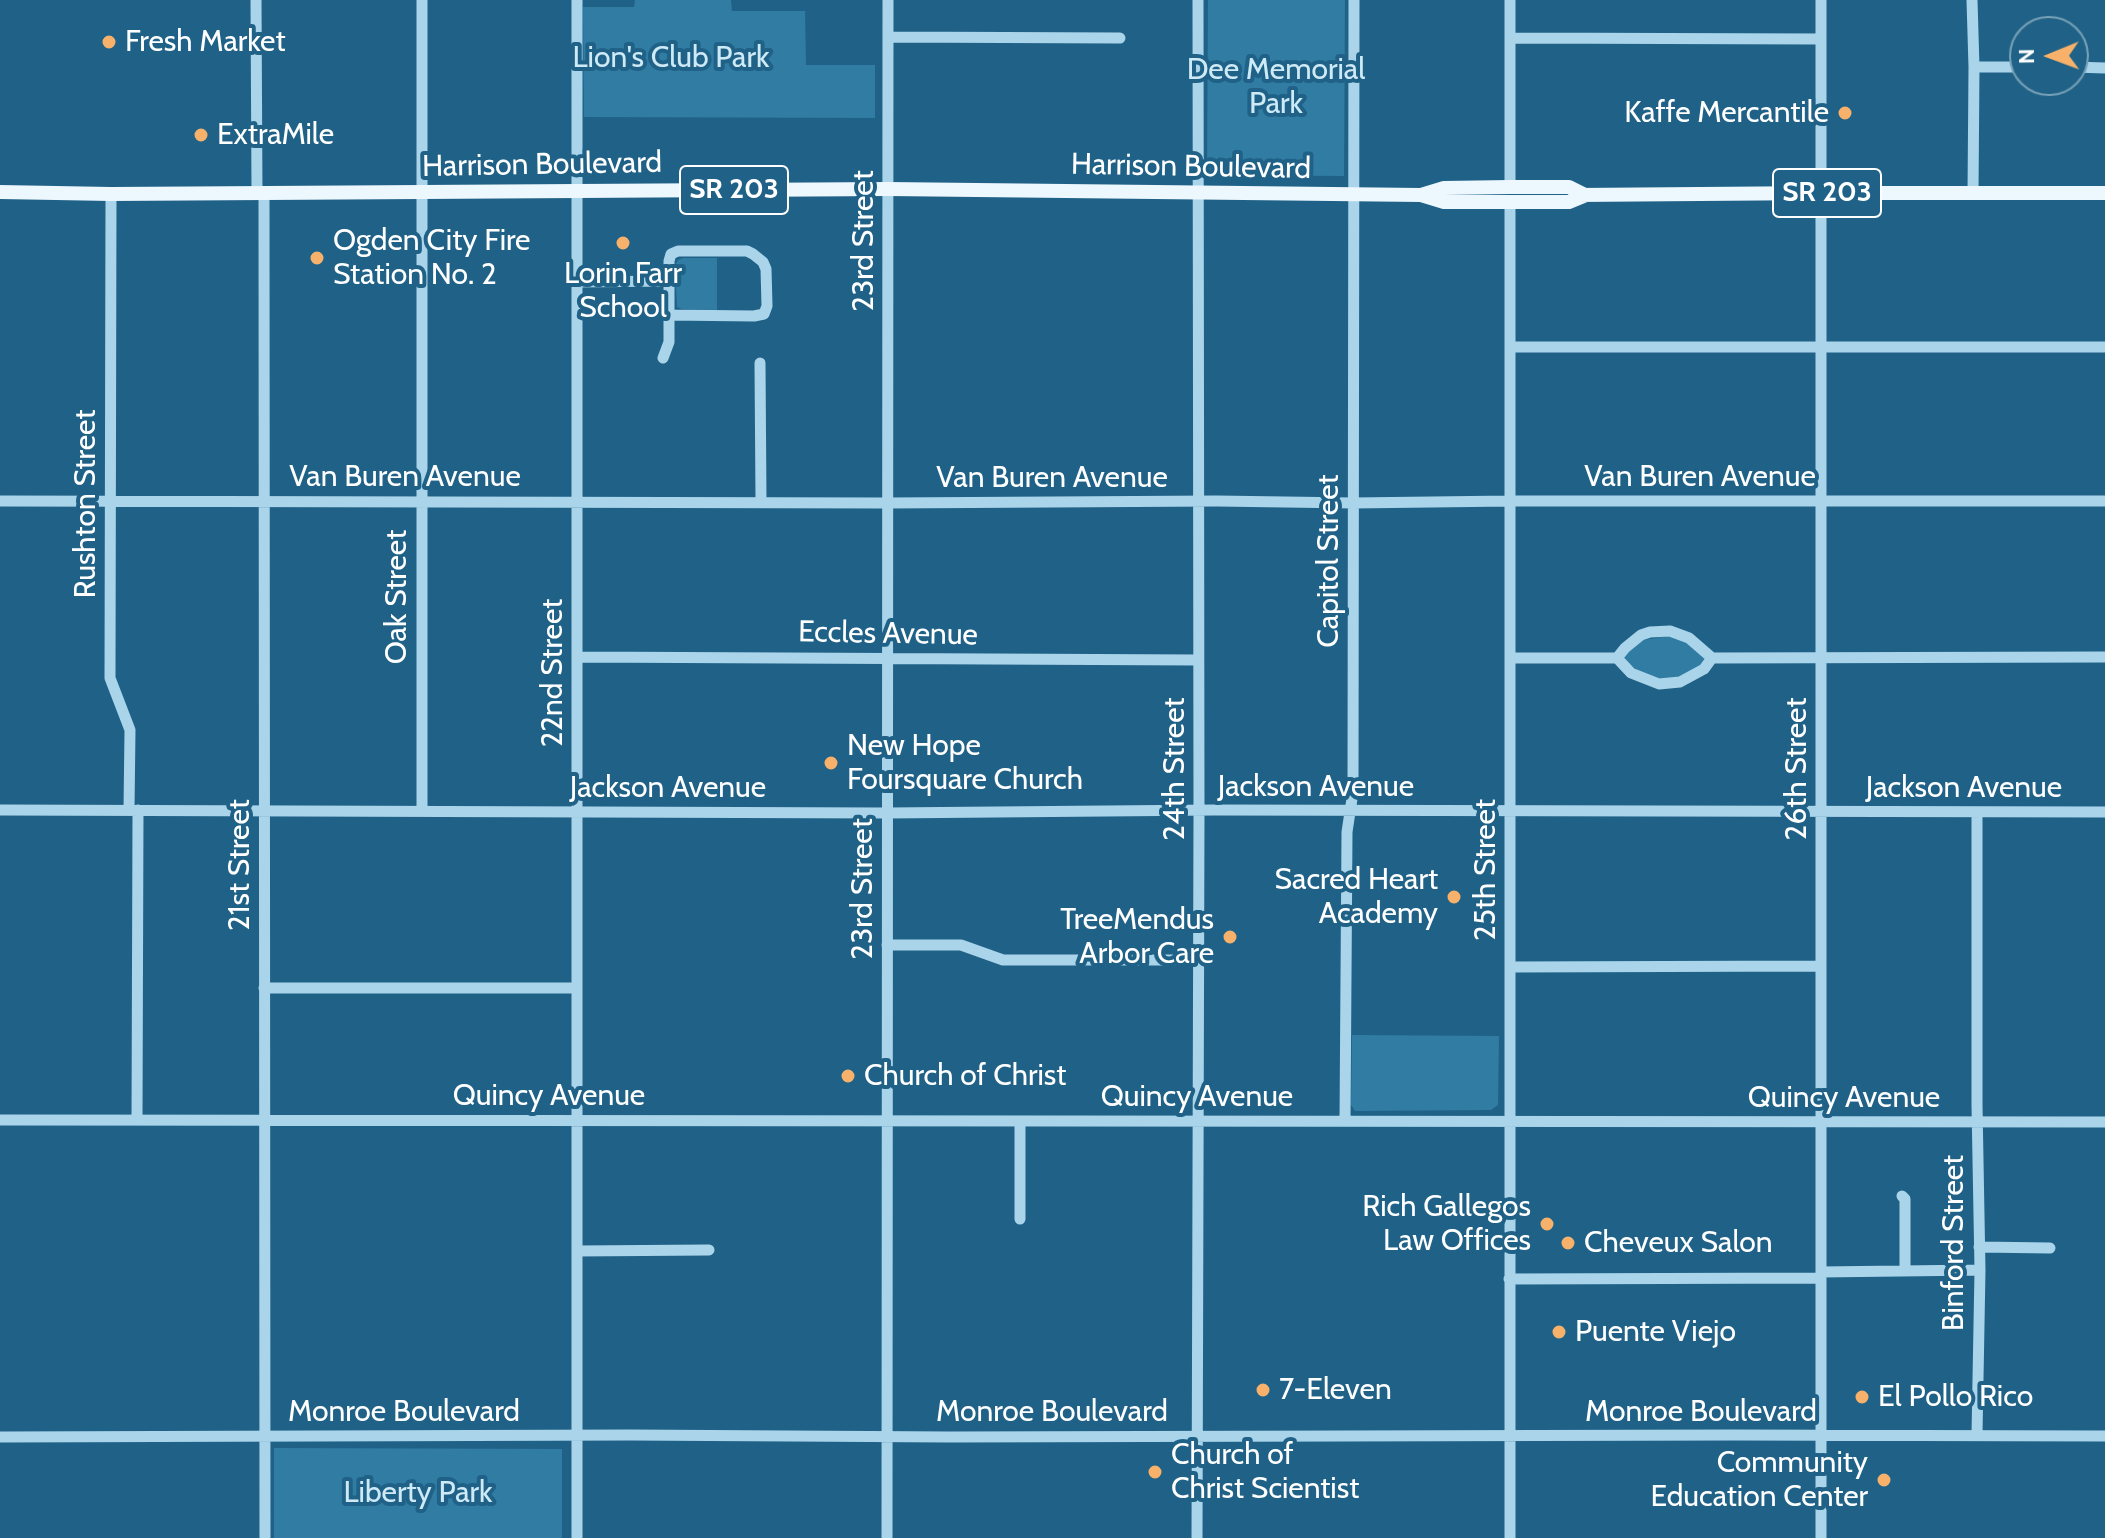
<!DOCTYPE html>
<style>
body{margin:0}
#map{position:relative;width:2105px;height:1538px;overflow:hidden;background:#206287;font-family:Cabin,sans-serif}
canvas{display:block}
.north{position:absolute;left:2009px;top:16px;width:80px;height:80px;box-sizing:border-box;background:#206287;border:2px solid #79a1b7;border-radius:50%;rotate:269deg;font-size:22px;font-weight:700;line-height:32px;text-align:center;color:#fff}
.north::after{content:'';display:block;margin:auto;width:28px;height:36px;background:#f7b16a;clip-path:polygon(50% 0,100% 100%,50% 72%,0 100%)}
</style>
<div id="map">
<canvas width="2105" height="1538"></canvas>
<div class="north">N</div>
</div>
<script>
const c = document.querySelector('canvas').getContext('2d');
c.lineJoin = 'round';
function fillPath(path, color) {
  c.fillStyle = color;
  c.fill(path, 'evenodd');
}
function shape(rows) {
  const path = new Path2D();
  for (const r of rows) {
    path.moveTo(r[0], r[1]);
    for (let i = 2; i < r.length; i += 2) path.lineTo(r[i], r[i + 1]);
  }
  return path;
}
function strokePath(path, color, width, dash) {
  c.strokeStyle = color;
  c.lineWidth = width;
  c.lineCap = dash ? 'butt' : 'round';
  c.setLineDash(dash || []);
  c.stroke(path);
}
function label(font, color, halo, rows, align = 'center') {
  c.font = font + ' Cabin,sans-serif';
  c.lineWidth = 8;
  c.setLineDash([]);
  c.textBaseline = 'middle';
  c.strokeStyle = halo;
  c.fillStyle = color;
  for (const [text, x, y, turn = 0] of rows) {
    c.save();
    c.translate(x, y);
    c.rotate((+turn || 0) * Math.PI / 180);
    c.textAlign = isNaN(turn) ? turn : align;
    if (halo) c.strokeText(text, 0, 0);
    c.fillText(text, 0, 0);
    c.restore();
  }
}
const green = shape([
 [635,0,731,0,732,11,805,11,806,65,875,65,875,118,584,117,583,7,634,7],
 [1208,0,1345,0,1344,176,1207,175],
 [683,258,717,258,717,310,682,309,677,307,675,265,678,260],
 [1669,636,1687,641,1705,659,1703,665,1679,677,1662,680,1644,676,1629,664,1624,657,1629,649,1643,640],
 [1352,1035,1499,1036,1498,1105,1491,1110,1355,1111,1351,1105],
 [274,1448,562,1449,562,1538,274,1538]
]);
const minor = shape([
 [256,0,257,193],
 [422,0,422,810],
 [1821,0,1821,1538],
 [1972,0,1974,67,1973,194],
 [888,37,1120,38],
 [1510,38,1821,39],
 [1974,67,2025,67],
 [2073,67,2105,68],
 [1510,187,1510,0],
 [264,193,265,1538],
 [111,194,110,678,130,730,129,810],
 [1510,202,1510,1538],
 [576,282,669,281],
 [1510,347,2105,347],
 [663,358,669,342,669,261,671,254,678,251,747,251,753,254,763,262,766,269,767,306,764,314,754,316,669,315],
 [760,363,761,501],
 [0,501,887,503,1217,501,1353,503,1510,501,2105,501],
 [1670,631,1689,638,1712,658,1704,669,1680,682,1659,684,1631,673,1617,658,1625,648,1641,635,1650,632,1670,631],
 [577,657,1198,660],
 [1510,658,1617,658],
 [1712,658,2105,657],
 [0,810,887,813,1215,810,2105,812],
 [1977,812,1977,1105,1980,1270,1977,1434],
 [887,945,961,945,1003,960,1198,960],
 [1510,967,1821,966],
 [264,988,577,988],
 [0,1120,2105,1122],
 [137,1120,138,810],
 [1345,1121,1347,832,1353,792,1354,0],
 [1902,1196,1905,1199,1905,1269],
 [1020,1219,1020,1121],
 [1979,1247,2050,1248],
 [577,1251,709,1250],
 [1821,1272,1980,1270],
 [1509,1279,1821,1278],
 [0,1437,630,1435,950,1437,1733,1435,2105,1436],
 [577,1538,577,0],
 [887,1538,888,0],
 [1197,1538,1199,811,1198,0]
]);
const major = shape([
 [0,192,111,194,888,189,1421,195,1444,202,1569,202,1586,195],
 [1421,195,1444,188,1510,187,1569,187,1585,195],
 [1577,195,1821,193,2105,193]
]);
const markers = [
 [109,42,8,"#f7b16a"],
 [1845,113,8,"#f7b16a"],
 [201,135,8,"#f7b16a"],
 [623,243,8,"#f7b16a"],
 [317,258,8,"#f7b16a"],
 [831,763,8,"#f7b16a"],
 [1454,897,8,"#f7b16a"],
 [1230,937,8,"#f7b16a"],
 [848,1076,8,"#f7b16a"],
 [1547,1224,8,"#f7b16a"],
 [1568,1243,8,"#f7b16a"],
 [1559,1332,8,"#f7b16a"],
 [1263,1390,8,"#f7b16a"],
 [1862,1397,8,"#f7b16a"],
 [1155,1472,8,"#f7b16a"],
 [1884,1480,8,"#f7b16a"]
];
const shields = [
 [734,190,108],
 [1827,193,108]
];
const shieldNames = [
 ["SR 203",734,190],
 ["SR 203",1827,193]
];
const poiNames = [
 ["Fresh Market",125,42],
 ["Kaffe Mercantile",1829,113,"right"],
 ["ExtraMile",217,135],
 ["Ogden City Fire",333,241],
 ["Station No. 2",333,275],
 ["Lorin Farr",623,274,"center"],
 ["School",623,308,"center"],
 ["New Hope",847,746],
 ["Foursquare Church",847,780],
 ["Sacred Heart",1438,880,"right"],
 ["Academy",1438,914,"right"],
 ["TreeMendus",1214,920,"right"],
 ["Arbor Care",1214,954,"right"],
 ["Church of Christ",864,1076],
 ["Rich Gallegos",1531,1207,"right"],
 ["Law Offices",1531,1241,"right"],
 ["Cheveux Salon",1584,1243],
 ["Puente Viejo",1575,1332],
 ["7-Eleven",1279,1390],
 ["El Pollo Rico",1878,1397],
 ["Church of",1171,1455],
 ["Christ Scientist",1171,1489],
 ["Community",1868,1463,"right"],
 ["Education Center",1868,1497,"right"]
];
const parkNames = [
 ["Lion's Club Park",671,58],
 ["Dee Memorial",1276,70],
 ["Park",1276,104],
 ["Liberty Park",418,1493]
];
const streetNames = [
 ["Harrison Boulevard",542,165,-1],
 ["Harrison Boulevard",1191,167,1],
 ["23rd Street",864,241,-90],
 ["Van Buren Avenue",405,477],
 ["Van Buren Avenue",1700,477],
 ["Van Buren Avenue",1052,478],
 ["Rushton Street",86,504,-90],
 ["Capitol Street",1329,561,-90],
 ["Oak Street",397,597,-90],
 ["Eccles Avenue",888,634,1],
 ["22nd Street",553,673,-90],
 ["24th Street",1175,769,-90],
 ["26th Street",1797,769,-90],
 ["Jackson Avenue",1316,787],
 ["Jackson Avenue",668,788],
 ["Jackson Avenue",1964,788],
 ["21st Street",240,865,-90],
 ["25th Street",1486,870,-90],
 ["23rd Street",863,889,-90],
 ["Quincy Avenue",549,1096],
 ["Quincy Avenue",1197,1097],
 ["Quincy Avenue",1844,1098],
 ["Binford Street",1954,1243,-90],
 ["Monroe Boulevard",404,1412],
 ["Monroe Boulevard",1052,1412],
 ["Monroe Boulevard",1701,1412]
];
fillPath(green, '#317ca3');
strokePath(minor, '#a9d4ea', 11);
strokePath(major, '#edf7fe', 14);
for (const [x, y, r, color] of markers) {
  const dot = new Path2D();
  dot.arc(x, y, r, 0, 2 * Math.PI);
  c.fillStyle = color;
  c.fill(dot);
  strokePath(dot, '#206287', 3);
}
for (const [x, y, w] of shields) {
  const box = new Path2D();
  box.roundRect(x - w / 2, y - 24, w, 48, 6);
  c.fillStyle = '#206287';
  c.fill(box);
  strokePath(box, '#fff', 2);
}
label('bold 28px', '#fff', null, shieldNames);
label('30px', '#fff', '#206287', poiNames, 'left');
label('30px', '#ceeaf7', '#206287', parkNames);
label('30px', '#fff', '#206287', streetNames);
</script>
